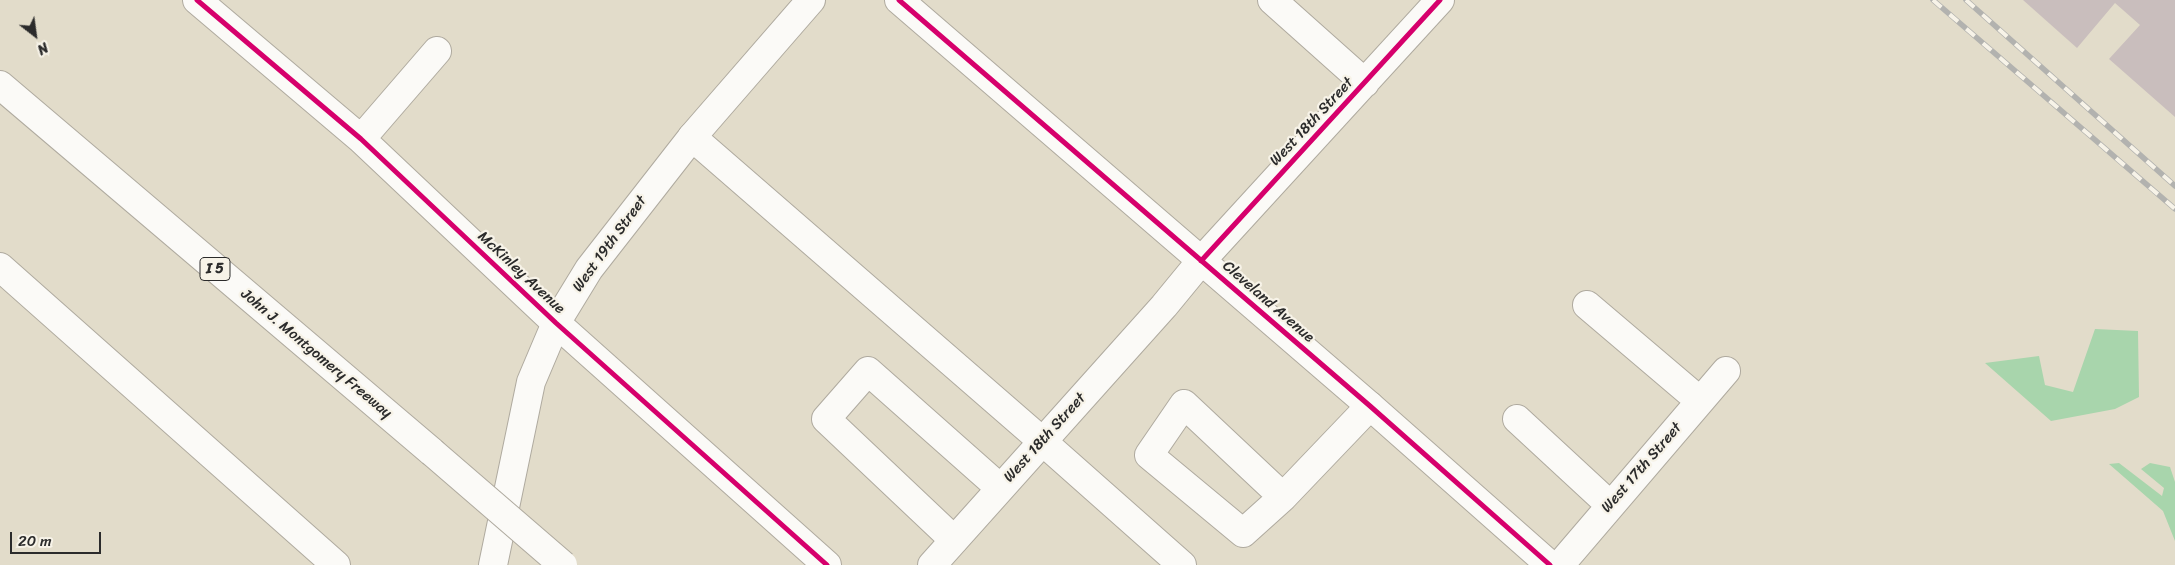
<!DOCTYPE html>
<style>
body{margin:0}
#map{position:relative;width:2175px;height:565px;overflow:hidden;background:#e2dcca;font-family:Sriracha,sans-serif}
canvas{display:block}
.north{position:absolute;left:10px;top:10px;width:50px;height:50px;-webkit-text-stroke:4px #f7f3e8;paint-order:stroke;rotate:150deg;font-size:14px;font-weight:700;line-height:20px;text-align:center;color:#2b2b2b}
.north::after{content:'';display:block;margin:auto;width:18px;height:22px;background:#2b2b2b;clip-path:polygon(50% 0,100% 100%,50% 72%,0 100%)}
.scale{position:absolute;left:10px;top:532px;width:91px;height:22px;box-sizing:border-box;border:2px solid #2b2b2b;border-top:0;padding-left:6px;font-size:15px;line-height:18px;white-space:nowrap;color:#2b2b2b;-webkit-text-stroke:4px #f7f3e8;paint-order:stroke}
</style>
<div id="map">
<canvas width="2175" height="565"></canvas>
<div class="north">N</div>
<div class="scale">20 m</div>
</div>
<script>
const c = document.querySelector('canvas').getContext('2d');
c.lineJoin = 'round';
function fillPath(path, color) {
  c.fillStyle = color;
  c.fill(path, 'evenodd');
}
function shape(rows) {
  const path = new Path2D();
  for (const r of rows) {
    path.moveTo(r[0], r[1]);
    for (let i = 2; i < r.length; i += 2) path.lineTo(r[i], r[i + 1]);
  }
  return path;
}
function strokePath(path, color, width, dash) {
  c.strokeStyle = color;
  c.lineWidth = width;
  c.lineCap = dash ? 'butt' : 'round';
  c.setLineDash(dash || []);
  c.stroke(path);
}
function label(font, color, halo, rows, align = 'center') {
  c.font = font + ' Sriracha,sans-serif';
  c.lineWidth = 4.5;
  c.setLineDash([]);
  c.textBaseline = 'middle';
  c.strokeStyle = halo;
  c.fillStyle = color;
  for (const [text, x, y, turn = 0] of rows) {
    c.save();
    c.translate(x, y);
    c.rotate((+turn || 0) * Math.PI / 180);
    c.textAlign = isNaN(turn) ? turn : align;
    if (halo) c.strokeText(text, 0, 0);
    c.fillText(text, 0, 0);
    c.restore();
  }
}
const green = shape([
 [2095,329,2138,331,2139,397,2115,409,2051,421,1985,363,2039,356,2045,385,2073,392],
 [2119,463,2162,496,2164,488,2141,469,2150,463,2170,467,2175,482,2175,541,2163,511,2109,464]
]);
const building = shape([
 [2023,0,2175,0,2175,117,2109,59,2140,25,2115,3,2077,48]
]);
const minor = shape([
 [197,0,361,139,556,323,827,565],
 [1272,0,1365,83],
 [692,137,1042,441,1182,565],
 [361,139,437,51],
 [1201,261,1440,0],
 [1587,305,1700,401],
 [1184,404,1283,497,1243,533,1149,455,1184,404],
 [1517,419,1610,505],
 [1283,497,1370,406],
 [954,540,826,419,868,371,1000,488],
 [1560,565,1726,371]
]);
const major = shape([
 [899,0,1370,406,1550,565],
 [493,565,531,382,556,323,589,269,692,137,811,0],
 [932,565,1164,306,1201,261]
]);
const highway = shape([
 [0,85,432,452],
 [0,267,336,565]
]);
const rail = shape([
 [1933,0,2175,209],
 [1966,0,2175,186]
]);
const highwayBridge = shape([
 [432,452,563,565]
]);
const cycleway = shape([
 [197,0,361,139,556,323,827,565],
 [899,0,1370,406,1550,565],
 [1201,261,1440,0]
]);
const shields = [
 [215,269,30]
];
const shieldNames = [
 ["I 5",215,269]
];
const streetNames = [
 ["West 18th Street",1312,122,-47],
 ["West 19th Street",610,244,-54],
 ["McKinley Avenue",521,273,43],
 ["Cleveland Avenue",1268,302,41],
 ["John J. Montgomery Freeway",316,354,40],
 ["West 18th Street",1045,438,-48],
 ["West 17th Street",1642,468,-49]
];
fillPath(green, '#a8d5ac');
fillPath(building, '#c9bebd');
strokePath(minor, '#afaa9f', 30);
strokePath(major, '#afaa9f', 30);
strokePath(highway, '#afaa9f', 30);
strokePath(minor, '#fbfaf7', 28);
strokePath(major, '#fbfaf7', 28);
strokePath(highway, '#fbfaf7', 28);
strokePath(rail, '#b2b2af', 5.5);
strokePath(rail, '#f7f3e8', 4, [11]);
strokePath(highwayBridge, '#afaa9f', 30, []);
strokePath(highwayBridge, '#fbfaf7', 28);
strokePath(cycleway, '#d6006c', 5);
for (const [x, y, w] of shields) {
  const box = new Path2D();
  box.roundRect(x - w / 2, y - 11.5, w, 23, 4);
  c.fillStyle = '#f7f3e8';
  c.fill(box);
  strokePath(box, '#2b2b2b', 1);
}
label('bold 14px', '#2b2b2b', null, shieldNames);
label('15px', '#2b2b2b', '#f7f3e8', streetNames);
</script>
